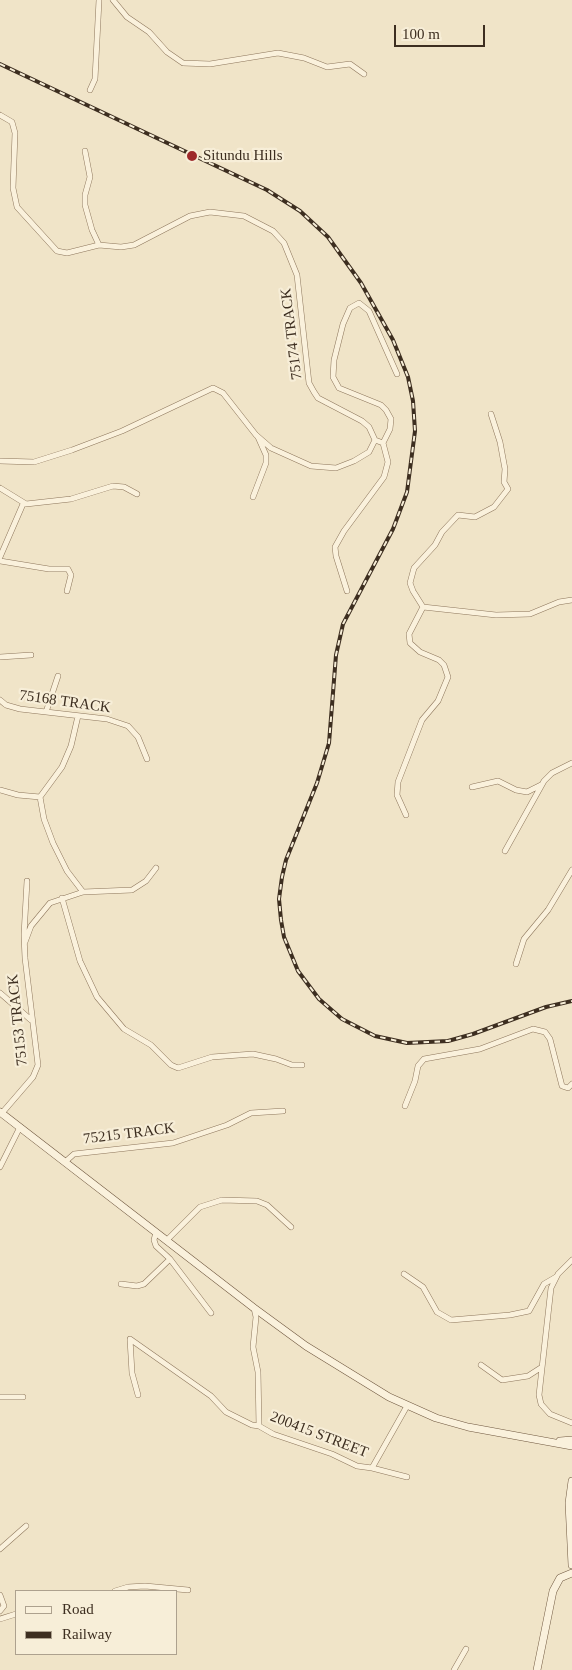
<!DOCTYPE html>
<style>
body{margin:0}
#map{position:relative;width:572px;height:1670px;overflow:hidden;background:#f0e4c8;font-family:"Times New Roman",serif}
canvas{display:block}
.legend{position:absolute;left:15px;top:1590px;width:162px;height:65px;box-sizing:border-box;background:#f7eed8;border:1px solid #ada18e;margin:0;padding:6px 9px;list-style:none;font-size:15px;color:#3d2e20}
.legend li{display:flex;align-items:center;gap:10px;height:25px}
.legend b{width:25px;border:1px solid #ada18e}
.scale{position:absolute;left:394px;top:25px;width:91px;height:22px;box-sizing:border-box;border:2px solid #3d2e20;border-top:0;padding-left:6px;font-size:15px;line-height:18px;white-space:nowrap;color:#3d2e20;-webkit-text-stroke:4px #f7eed8;paint-order:stroke}
</style>
<div id="map">
<canvas width="572" height="1670"></canvas>
<ul class="legend">
<li><b style="height:6px;background:#faf1dc"></b>Road</li>
<li><b style="height:6px;background:#3d2e20"></b>Railway</li>
</ul>
<div class="scale">100 m</div>
</div>
<script>
const c = document.querySelector('canvas').getContext('2d');
c.lineJoin = 'round';
function shape(rows) {
  const path = new Path2D();
  for (const r of rows) {
    path.moveTo(r[0], r[1]);
    for (let i = 2; i < r.length; i += 2) path.lineTo(r[i], r[i + 1]);
  }
  return path;
}
function strokePath(path, color, width, dash) {
  c.strokeStyle = color;
  c.lineWidth = width;
  c.lineCap = dash ? 'butt' : 'round';
  c.setLineDash(dash || []);
  c.stroke(path);
}
function label(font, color, halo, rows, align = 'center') {
  c.font = font + ' "Times New Roman",serif';
  c.lineWidth = 4.5;
  c.setLineDash([]);
  c.textBaseline = 'middle';
  c.strokeStyle = halo;
  c.fillStyle = color;
  for (const [text, x, y, turn = 0] of rows) {
    c.save();
    c.translate(x, y);
    c.rotate((+turn || 0) * Math.PI / 180);
    c.textAlign = isNaN(turn) ? turn : align;
    if (halo) c.strokeText(text, 0, 0);
    c.fillText(text, 0, 0);
    c.restore();
  }
}
const street = shape([
 [113,0,127,17,149,32,167,52,183,63,210,64,278,53,304,58,327,67,350,64,364,74],
 [90,90,95,79,99,0],
 [0,115,12,122,15,133,13,188,17,207,57,251,67,253,99,245,121,247,134,245,190,216,210,212,244,216,273,231,284,243,297,275,309,383,314,392,318,398,362,421,369,427,375,440,369,452,354,461,336,468,311,466,271,448,256,435,223,393,213,388,122,431,72,450,34,462,0,461],
 [85,151,90,177,85,195,85,205,92,230,99,245],
 [491,414,500,442,505,469,504,482,508,489,494,507,475,517,458,515,442,532,435,545,414,568,410,583,413,591,423,607,496,615,530,614,559,602,572,600],
 [375,440,383,443,390,429,391,419,386,410,381,405,339,388,333,377,334,360,343,324,350,308,359,303,369,311,397,374],
 [0,488,26,504,71,499,113,486,124,487,137,494],
 [253,497,266,463,266,455,258,437],
 [0,557,23,504],
 [0,561,49,569,68,569,71,575,67,591],
 [347,591,336,556,335,547,344,531,384,477,388,462,383,443],
 [0,657,31,655],
 [0,700,6,705,20,709,107,719,128,726,138,737,147,759],
 [46,712,58,676],
 [78,716,71,746,62,767,40,797,44,819,53,843,67,871,83,892],
 [472,787,498,781,516,790,527,792,541,785],
 [0,790,18,795,40,797],
 [406,815,397,795,398,782,422,720,438,701,448,677,444,665,439,660,420,652,410,643,409,634,423,607],
 [505,851,544,781,552,773,572,763],
 [62,898,80,961,97,997,124,1029,151,1045,171,1065,178,1068,212,1057,253,1054,276,1059,292,1065,302,1065],
 [25,942,31,926,50,903,83,892,132,890,146,881,156,868],
 [516,964,524,939,548,910,572,870],
 [0,993,31,1020],
 [405,1106,415,1081,418,1066,424,1059,480,1049,533,1029,545,1032,550,1039,562,1086,568,1088,572,1084],
 [2,1113,33,1077,38,1065,25,958,24,935,27,881],
 [65,1162,74,1154,173,1143,227,1125,251,1113,283,1111],
 [0,1167,20,1127],
 [156,1232,154,1240,156,1246,170,1259,211,1313],
 [167,1240,200,1207,222,1200,257,1201,267,1205,291,1227],
 [572,1260,558,1274,551,1288,539,1395,541,1404,550,1414,572,1423],
 [404,1274,423,1287,437,1312,451,1320,510,1315,529,1311,544,1284,556,1277],
 [121,1284,137,1286,144,1284,170,1259],
 [254,1308,256,1317,253,1347,258,1372,259,1426,273,1434,332,1454,357,1466,372,1468,407,1477],
 [481,1365,502,1380,528,1376,542,1367],
 [138,1395,132,1373,130,1339,211,1396,226,1412,252,1425,259,1426],
 [0,1397,23,1397],
 [372,1468,407,1406],
 [0,1549,26,1526],
 [115,1591,128,1587,145,1586,188,1590],
 [0,1595,4,1606,0,1611],
 [0,1619,16,1614],
 [454,1670,466,1649]
]);
const secondary = shape([
 [0,1112,254,1308,306,1346,389,1397,436,1418,468,1427,572,1446],
 [560,1441,572,1440],
 [572,1481,569,1503,572,1565],
 [537,1670,553,1591,560,1578,572,1573]
]);
const rail = shape([
 [0,64,267,190,300,211,328,237,361,283,393,340,408,377,413,401,415,431,407,492,393,529,343,624,336,655,329,743,317,783,286,860,282,877,279,899,281,920,284,937,298,971,319,999,342,1019,375,1036,407,1043,448,1041,473,1034,546,1007,572,1001]
]);
const markers = [
 [192,156,6,"#9e2a2b"]
];
const poiNames = [
 ["Situndu Hills",203,156]
];
const streetNames = [
 ["75174 TRACK",292,334,-97],
 ["75168 TRACK",65,702,8],
 ["75153 TRACK",18,1020,-96],
 ["75215 TRACK",129,1134,-7],
 ["200415 STREET",319,1435,21]
];
strokePath(street, '#8d765c', 6);
strokePath(secondary, '#6f573f', 8);
strokePath(street, '#faf1dc', 5);
strokePath(secondary, '#faf1dc', 7);
strokePath(rail, '#3d2e20', 4);
strokePath(rail, '#f7eed8', 2, [5.5]);
for (const [x, y, r, color] of markers) {
  const dot = new Path2D();
  dot.arc(x, y, r, 0, 2 * Math.PI);
  c.fillStyle = color;
  c.fill(dot);
  strokePath(dot, '#f7eed8', 2);
}
label('15px', '#3d2e20', '#f7eed8', poiNames, 'left');
label('15px', '#3d2e20', '#f7eed8', streetNames);
</script>
